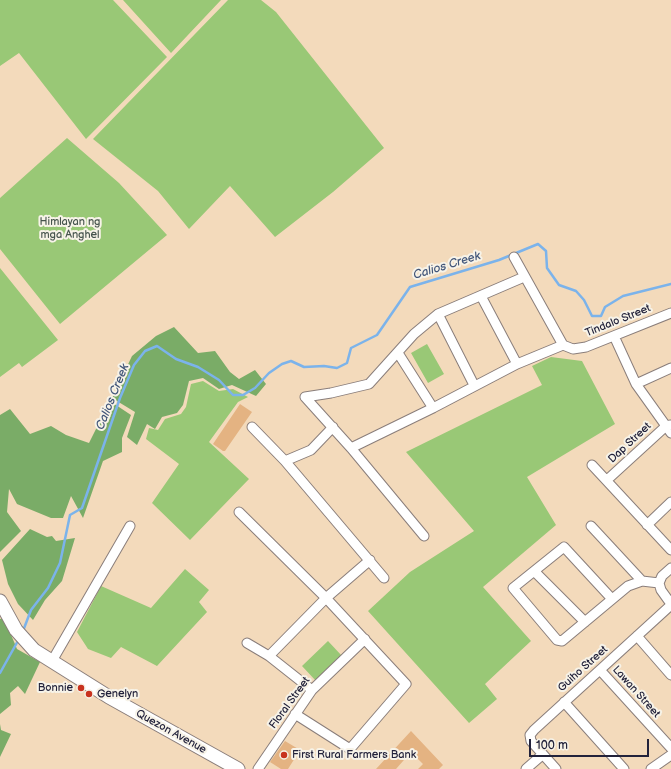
<!DOCTYPE html>
<style>
body{margin:0}
#map{position:relative;width:671px;height:769px;overflow:hidden;background:#f3dabb;font-family:"Balsamiq Sans",sans-serif}
canvas{display:block}
.scale{position:absolute;left:529px;top:739px;width:120px;height:18px;box-sizing:border-box;border:2px solid #22223b;border-top:0;padding-left:5px;font-size:12px;line-height:14px;white-space:nowrap;color:#22223b;-webkit-text-stroke:3px #f7f3e8;paint-order:stroke}
</style>
<div id="map">
<canvas width="671" height="769"></canvas>
<div class="scale">100 m</div>
</div>
<script>
const c = document.querySelector('canvas').getContext('2d');
c.lineJoin = 'round';
function fillPath(path, color) {
  c.fillStyle = color;
  c.fill(path, 'evenodd');
}
function shape(rows) {
  const path = new Path2D();
  for (const r of rows) {
    path.moveTo(r[0], r[1]);
    for (let i = 2; i < r.length; i += 2) path.lineTo(r[i], r[i + 1]);
  }
  return path;
}
function strokePath(path, color, width, dash) {
  c.strokeStyle = color;
  c.lineWidth = width;
  c.lineCap = dash ? 'butt' : 'round';
  c.setLineDash(dash || []);
  c.stroke(path);
}
function label(font, color, halo, rows, align = 'center') {
  c.font = font + ' "Balsamiq Sans",sans-serif';
  c.lineWidth = 4;
  c.setLineDash([]);
  c.textBaseline = 'middle';
  c.strokeStyle = halo;
  c.fillStyle = color;
  for (const [text, x, y, turn = 0] of rows) {
    c.save();
    c.translate(x, y);
    c.rotate((+turn || 0) * Math.PI / 180);
    c.textAlign = isNaN(turn) ? turn : align;
    if (halo) c.strokeText(text, 0, 0);
    c.fillText(text, 0, 0);
    c.restore();
  }
}
const green = shape([
 [0,0,113,0,167,57,86,139,19,53,0,66],
 [123,0,221,0,171,53],
 [228,0,261,0,276,12,384,148,333,192,275,237,230,186,189,229,158,191,93,139],
 [67,138,119,183,167,235,60,324,0,249,0,198],
 [0,268,58,340,22,367,19,363,0,377],
 [427,344,444,374,428,383,411,353],
 [551,357,582,361,615,424,527,477,556,525,483,587,531,641,485,684,497,699,469,723,368,611,410,572,474,531,406,452,542,385,532,366],
 [203,381,219,391,233,389,248,397,238,402,209,442,249,479,190,540,152,503,179,464,146,439,149,428,158,430,165,419,181,414,186,407,191,384],
 [185,569,209,590,199,602,207,612,157,666,121,647,111,658,88,649,77,632,101,586,151,608],
 [328,641,342,656,316,681,302,666]
]);
const forest = shape([
 [174,327,198,353,215,351,230,372,239,379,255,370,266,384,256,396,232,385,219,389,203,378,189,381,183,405,177,413,162,417,155,429,147,424,137,445,127,437,135,412,112,398,132,356,156,336],
 [110,401,131,415,122,438,122,452,103,461,83,518,71,496,63,518,51,518,17,504,9,489,7,512,21,531,0,552,0,415,10,409,30,434,51,426,66,435,89,443],
 [30,529,47,537,52,536,56,541,75,538,62,581,45,600,33,620,18,604,8,584,2,560],
 [4,618,17,649,40,662,25,694,18,686,10,693,11,705,0,714,0,619],
 [0,724,1,730,11,734,0,757]
]);
const stream = shape([
 [23,631,31,610,48,588,60,563,70,515,82,508,120,398,134,365,145,351,157,346,176,359,198,367,219,380,233,395,243,395,255,388,269,373,282,364,291,361,304,367,324,366,337,368,347,363,351,348,377,335,410,287,499,260,538,244,546,251,547,268,559,285,576,291,584,300,592,316,601,316,605,307,623,296,671,284],
 [0,673,19,639]
]);
const building = shape([
 [240,404,252,412,225,451,223,451,213,444],
 [411,731,443,765,439,769,418,769,423,764,411,752,396,769,376,769],
 [285,741,300,750,288,769,281,769,270,762]
]);
const street = shape([
 [514,257,563,345,573,349,586,347,671,313],
 [481,296,517,364],
 [438,314,474,385],
 [614,336,636,384,671,433],
 [398,353,433,408],
 [636,384,671,368],
 [305,397,331,393,369,384,414,334,438,314,524,277],
 [305,397,351,448,424,536],
 [252,427,285,461,384,578],
 [351,448,433,408,517,364,563,345],
 [285,461,311,450,333,427],
 [592,465,671,550],
 [607,480,665,427,670,425],
 [239,512,326,598,406,684,350,749,295,714],
 [647,525,671,502],
 [591,526,642,581],
 [671,568,662,576,659,583,661,590,671,604],
 [535,572,585,622],
 [612,599,564,547,513,588,557,640,562,641,628,586,642,581,659,583],
 [637,636,671,675],
 [247,643,269,656,312,690],
 [269,656,326,598,370,560],
 [52,661,130,526],
 [600,670,671,748],
 [564,702,624,769],
 [258,769,312,690,365,639],
 [526,769,542,755],
 [556,769,531,741,530,735,534,730,671,605],
 [651,769,671,755]
]);
const secondary = shape([
 [0,601,16,630,34,650,109,697,238,769]
]);
const markers = [
 [81,688,4,"#c8321e"],
 [89,694,4,"#c8321e"],
 [284,755,4,"#c8321e"]
];
const parkNames = [
 ["Himlayan ng",70,222],
 ["mga Anghel",70,235]
];
const streetNames = [
 ["Tindalo Street",618,321,-22],
 ["Dap Street",630,443,-43],
 ["Guiho Street",583,669,-42],
 ["Lawan Street",636,692,48],
 ["Floral Street",290,703,-54],
 ["Quezon Avenue",171,732,29]
];
const poiNames = [
 ["Bonnie",73,688,"right"],
 ["Genelyn",97,694],
 ["First Rural Farmers Bank",292,755]
];
const waterNames = [
 ["Calios Creek",447,266,-17],
 ["Calios Creek",113,397,-68]
];
fillPath(green, '#99c876');
fillPath(forest, '#7aac67');
strokePath(stream, '#7bb3eb', 2.5);
fillPath(building, '#e4b382');
strokePath(street, '#8a7e7b', 11);
strokePath(secondary, '#8a7e7b', 15);
strokePath(street, '#fff', 9);
strokePath(secondary, '#fff', 13);
for (const [x, y, r, color] of markers) {
  const dot = new Path2D();
  dot.arc(x, y, r, 0, 2 * Math.PI);
  c.fillStyle = color;
  c.fill(dot);
  strokePath(dot, '#f7f3e8', 1.5);
}
label('11px', '#46544d', '#f7f3e8', parkNames);
label('11px', '#22223b', '#f7f3e8', streetNames);
label('11px', '#22223b', '#f7f3e8', poiNames, 'left');
label('italic 12px', '#415579', '#f7f3e8', waterNames);
</script>
